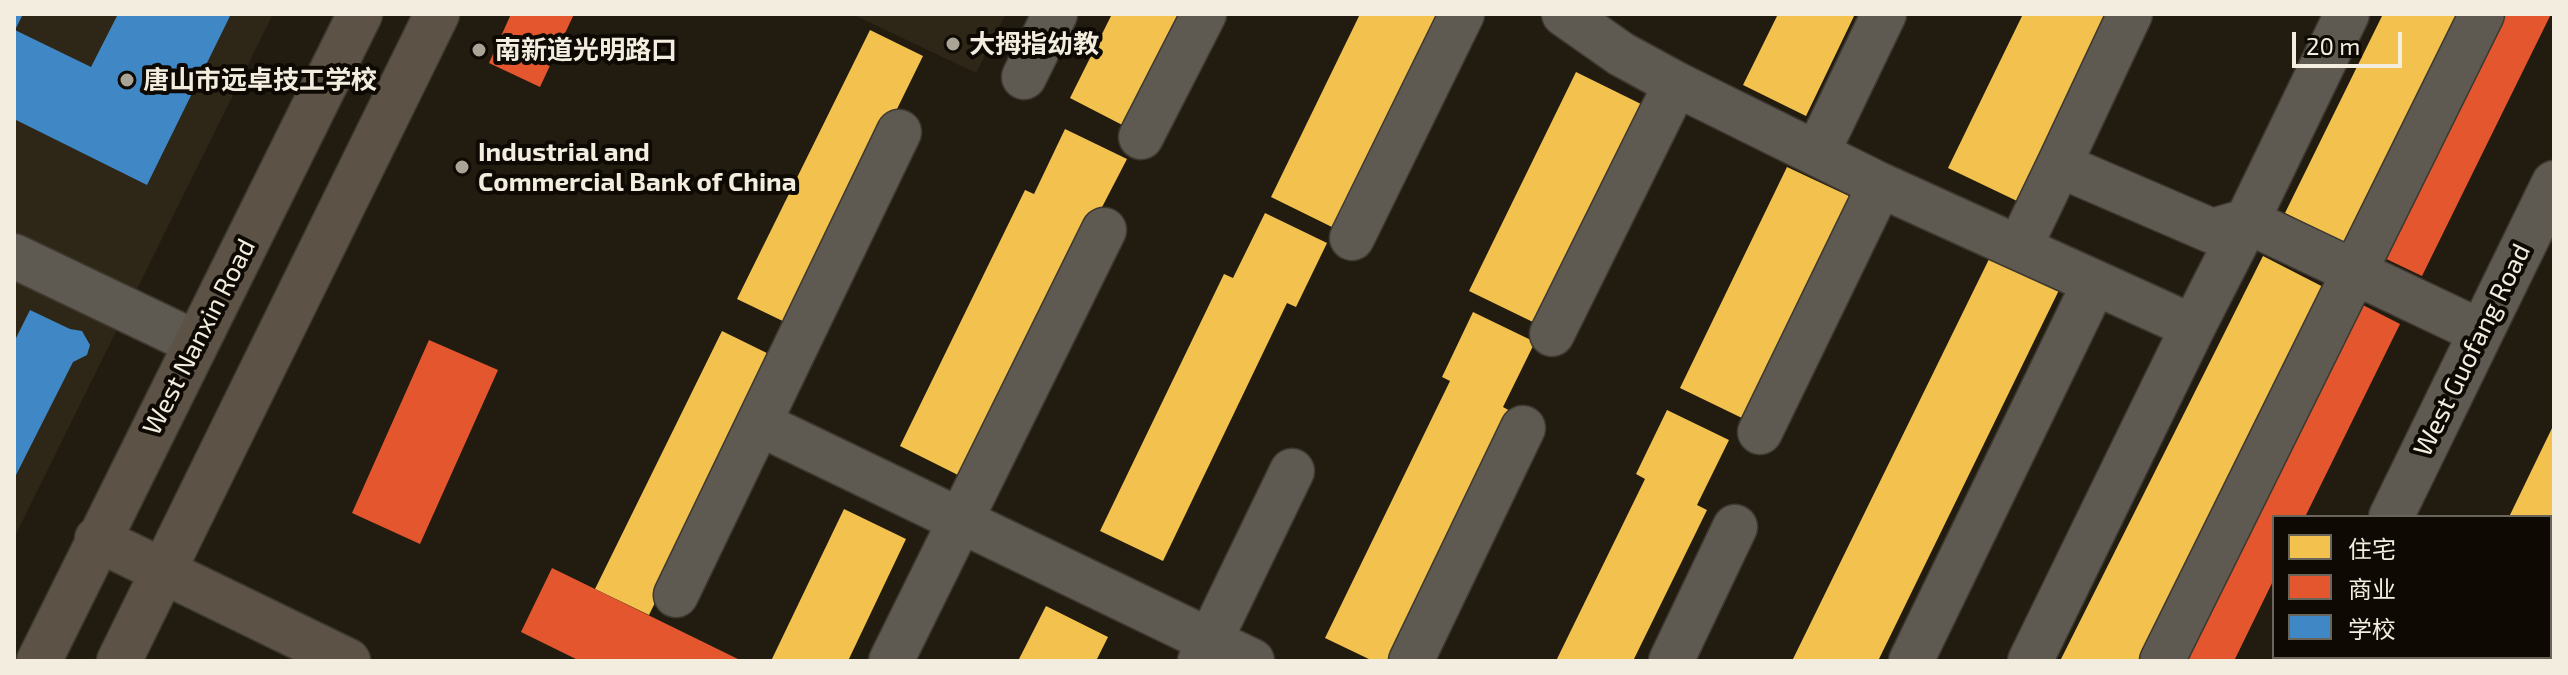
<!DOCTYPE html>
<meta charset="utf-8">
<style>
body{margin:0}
#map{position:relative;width:2568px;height:675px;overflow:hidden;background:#221c10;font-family:"Exo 2","Noto Sans SC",sans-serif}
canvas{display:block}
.frame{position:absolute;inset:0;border:16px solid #f3eddf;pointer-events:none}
.legend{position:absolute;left:2272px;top:515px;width:280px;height:144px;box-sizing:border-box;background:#0e0a03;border:2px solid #6a655b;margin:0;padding:10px 14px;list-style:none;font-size:24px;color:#f3eddf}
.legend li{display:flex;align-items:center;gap:16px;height:40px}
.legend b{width:40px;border:2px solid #6a655b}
.scale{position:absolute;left:2292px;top:32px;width:110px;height:36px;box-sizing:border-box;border:4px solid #f3eddf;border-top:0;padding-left:10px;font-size:24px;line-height:28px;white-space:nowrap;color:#f3eddf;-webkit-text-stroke:6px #0e0a03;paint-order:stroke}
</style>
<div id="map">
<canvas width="2568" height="675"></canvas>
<div class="frame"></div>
<ul class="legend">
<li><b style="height:22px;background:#f2c14e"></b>住宅</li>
<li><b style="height:22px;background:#e4572e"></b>商业</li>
<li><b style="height:22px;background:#3f88c5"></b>学校</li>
</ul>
<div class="scale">20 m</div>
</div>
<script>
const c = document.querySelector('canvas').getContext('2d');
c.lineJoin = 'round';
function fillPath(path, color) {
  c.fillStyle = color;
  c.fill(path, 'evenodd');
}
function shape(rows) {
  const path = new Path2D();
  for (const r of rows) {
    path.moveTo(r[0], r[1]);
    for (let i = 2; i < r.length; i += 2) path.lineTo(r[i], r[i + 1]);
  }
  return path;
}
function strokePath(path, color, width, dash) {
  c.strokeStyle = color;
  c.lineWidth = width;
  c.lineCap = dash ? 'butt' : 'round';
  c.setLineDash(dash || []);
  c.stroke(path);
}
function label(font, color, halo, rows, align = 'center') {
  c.font = font + ' "Exo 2","Noto Sans SC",sans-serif';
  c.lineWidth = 8;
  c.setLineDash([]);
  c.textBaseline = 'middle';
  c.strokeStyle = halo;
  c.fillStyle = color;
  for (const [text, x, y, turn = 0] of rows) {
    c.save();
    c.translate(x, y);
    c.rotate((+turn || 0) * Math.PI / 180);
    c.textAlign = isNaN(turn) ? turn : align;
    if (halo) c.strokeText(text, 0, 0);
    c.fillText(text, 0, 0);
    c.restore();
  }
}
const education = shape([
 [14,14,273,14,14,538],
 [852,14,1006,14,976,73]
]);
const homes = shape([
 [1112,14,1191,14,1132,130,1070,98],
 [1360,14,1443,14,1338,230,1271,197],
 [1778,14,1855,14,1806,116,1743,85],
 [2023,14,2109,14,2017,201,1948,168],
 [2383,14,2470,14,2355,248,2285,213],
 [870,30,923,56,791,325,737,299],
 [1576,72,1643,105,1537,324,1469,291],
 [1065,129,1127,159,962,477,900,446,1025,190,1034,194],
 [1787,167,1851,197,1744,419,1680,388],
 [1265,213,1327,243,1296,307,1287,303,1163,561,1100,531,1224,274,1233,278],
 [1992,253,2061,286,1878,661,1792,661],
 [2263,256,2335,293,2151,661,2060,661],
 [1473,312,1535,342,1503,407,1512,412,1391,661,1373,661,1325,638,1450,381,1442,377],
 [722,331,775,357,649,615,595,589],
 [1667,410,1729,440,1697,505,1707,510,1633,661,1556,661,1645,479,1636,474],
 [2554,424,2554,593,2550,601,2550,517,2509,517],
 [844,509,906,539,848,661,771,661],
 [1046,606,1108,637,1096,661,1018,661]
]);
const shops = shape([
 [511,14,574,14,540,87,489,63],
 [2498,14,2551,14,2422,276,2380,256],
 [2357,302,2400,324,2305,517,2274,517,2274,579,2234,661,2181,661],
 [429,340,498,370,420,544,352,513],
 [552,568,595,589,742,661,580,661,521,632]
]);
const schools = shape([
 [14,14,23,14,15,30,91,67,118,14,231,14,147,185,14,119],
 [30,310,70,329,82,331,90,345,87,355,73,362,14,479,14,342]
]);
const minor = shape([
 [1564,14,1621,54,1676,84,1880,185,2193,327,2247,221,2481,332],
 [1024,77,1055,14],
 [1141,137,1204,14],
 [1817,153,1884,14],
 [2059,165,2130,14],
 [1352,238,1462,14],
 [2020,246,2059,165,2212,231,2247,221,2347,14],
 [14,256,196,343],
 [1552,334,1676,84],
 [760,424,1252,661],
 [1760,432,1880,185],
 [2391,517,2554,183],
 [676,595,899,132],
 [2550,638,2554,630],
 [2385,657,2393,661],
 [891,661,1104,230],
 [1200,661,1292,471],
 [1411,661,1523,428],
 [1671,661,1735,527],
 [1911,661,2094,284],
 [2030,661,2193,327],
 [2162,661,2482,14],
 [2320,661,2322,657]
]);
const major = shape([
 [97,539,348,661],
 [39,661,360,14],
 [119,661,437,14]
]);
const markers = [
 [953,44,8,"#aaa497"],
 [479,50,8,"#aaa497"],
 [127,80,8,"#aaa497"],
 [462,167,8,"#aaa497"]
];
const poiNames = [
 ["大拇指幼教",969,44],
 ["南新道光明路口",495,50],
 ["唐山市远卓技工学校",143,80],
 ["Industrial and",478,152],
 ["Commercial Bank of China",478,182]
];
const streetNames = [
 ["West Nanxin Road",199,337,-63],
 ["West Guofang Road",2472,350,-64]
];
fillPath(education, '#2e2616');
fillPath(homes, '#f2c14e');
fillPath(shops, '#e4572e');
fillPath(schools, '#3f88c5');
strokePath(minor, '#3e3930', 47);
strokePath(major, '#3e3930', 47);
strokePath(minor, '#5e5951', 44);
strokePath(major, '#5c5346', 44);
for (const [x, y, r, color] of markers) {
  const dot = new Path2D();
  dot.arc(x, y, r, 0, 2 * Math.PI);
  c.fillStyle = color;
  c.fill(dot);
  strokePath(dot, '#0e0a03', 3);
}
label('bold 26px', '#f3eddf', '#0e0a03', poiNames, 'left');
label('26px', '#f3eddf', '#0e0a03', streetNames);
</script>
